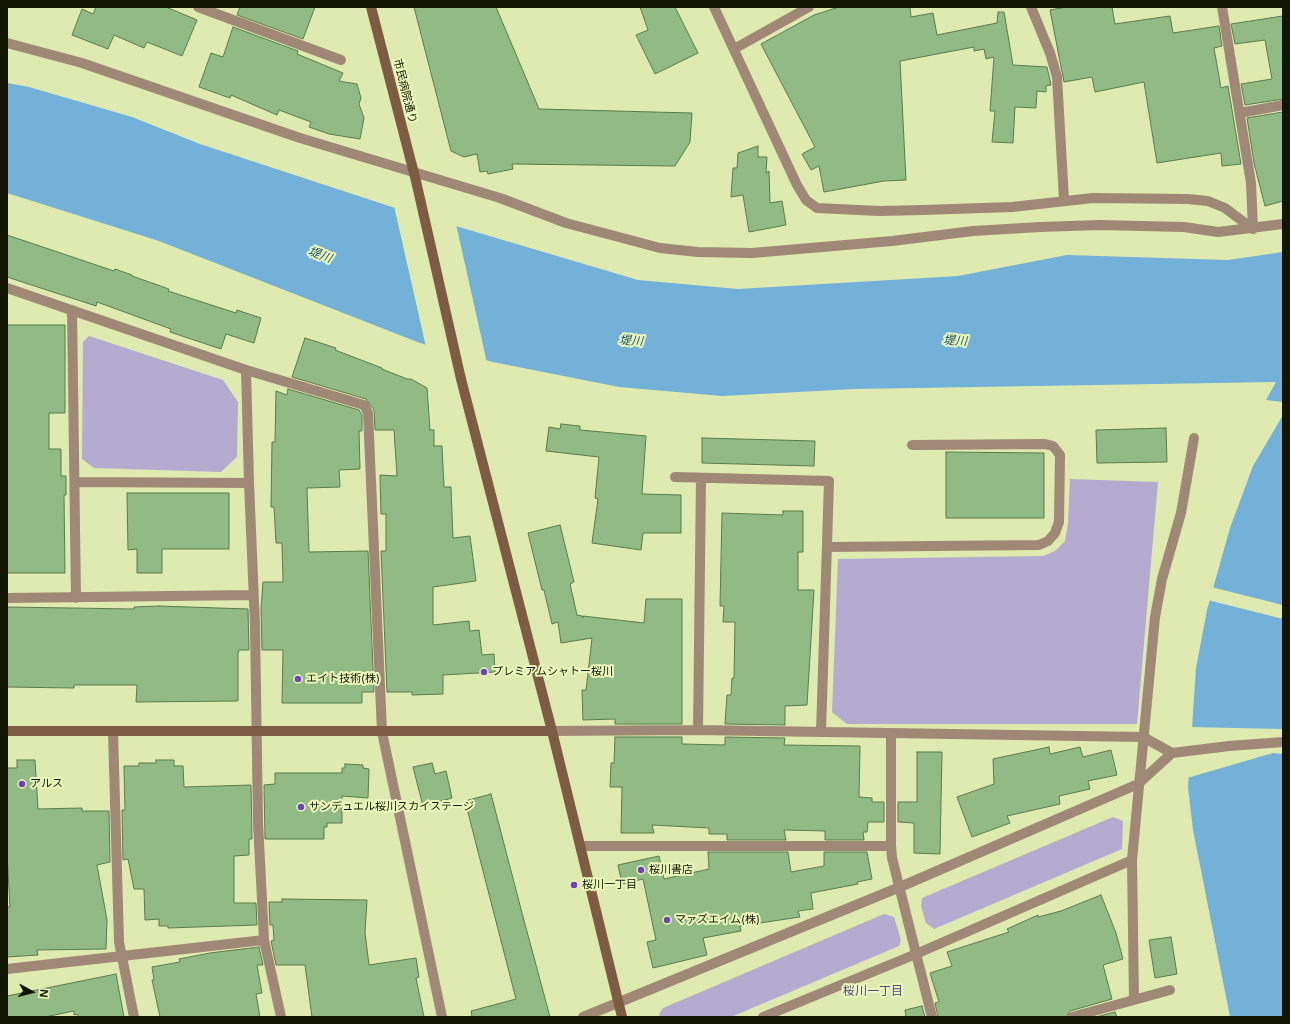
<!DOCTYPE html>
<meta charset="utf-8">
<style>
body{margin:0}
#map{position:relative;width:1290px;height:1024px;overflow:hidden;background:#deeaaf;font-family:Inter,sans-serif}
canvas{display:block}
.frame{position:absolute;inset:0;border:8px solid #121501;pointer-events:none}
.north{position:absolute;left:12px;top:972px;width:40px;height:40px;-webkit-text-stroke:3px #ebf8bc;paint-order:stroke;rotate:97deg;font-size:11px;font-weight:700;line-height:16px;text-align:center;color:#121501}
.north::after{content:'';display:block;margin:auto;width:14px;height:18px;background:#121501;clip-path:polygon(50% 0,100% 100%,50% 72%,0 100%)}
</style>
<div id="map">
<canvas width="1290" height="1024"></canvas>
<div class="frame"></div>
<div class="north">N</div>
</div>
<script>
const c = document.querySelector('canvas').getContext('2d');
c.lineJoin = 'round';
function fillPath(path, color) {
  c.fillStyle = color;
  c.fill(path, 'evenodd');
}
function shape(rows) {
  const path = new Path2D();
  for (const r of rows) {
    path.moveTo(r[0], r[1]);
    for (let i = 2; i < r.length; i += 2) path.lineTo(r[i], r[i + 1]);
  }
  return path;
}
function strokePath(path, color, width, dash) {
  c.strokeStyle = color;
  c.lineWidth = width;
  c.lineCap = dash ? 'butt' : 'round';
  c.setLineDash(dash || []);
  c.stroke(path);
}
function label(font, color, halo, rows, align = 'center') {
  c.font = font + ' Inter,"Noto Sans JP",sans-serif';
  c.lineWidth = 4;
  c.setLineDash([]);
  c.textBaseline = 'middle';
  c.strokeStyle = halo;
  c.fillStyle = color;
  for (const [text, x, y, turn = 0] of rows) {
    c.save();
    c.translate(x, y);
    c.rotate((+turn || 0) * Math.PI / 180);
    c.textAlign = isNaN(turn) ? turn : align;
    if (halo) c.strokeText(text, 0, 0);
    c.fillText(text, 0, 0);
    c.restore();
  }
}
const green = shape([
 [89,336,223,380,238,402,237,457,221,472,94,468,82,459,83,342],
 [1070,479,1158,482,1137,724,847,724,832,712,838,559,1043,556,1055,551,1065,541,1068,523],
 [1113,817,1123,821,1122,849,934,929,926,923,921,906,922,898],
 [884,914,894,917,901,940,899,946,731,1017,660,1017,659,1014,663,1008]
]);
const water = shape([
 [7,83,29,87,132,117,200,144,395,208,638,280,738,289,958,276,1067,255,1228,260,1283,252,1283,402,1266,400,1276,382,855,389,722,396,619,387,493,362,420,343,159,241,7,193],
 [1283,415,1283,1017,1230,1017,1193,830,1188,787,1196,668,1207,610,1230,528,1253,466]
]);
const pier = shape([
 [394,206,456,224,487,363,426,347],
 [1211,587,1283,605,1283,619,1208,600],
 [1189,727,1283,729,1283,754,1273,753,1187,778]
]);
const building = shape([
 [96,7,166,7,197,20,182,56,147,42,144,48,114,35,108,49,72,35,82,9,93,14,96,7],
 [240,7,315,7,303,39,237,15,240,7],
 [414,7,496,7,539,109,692,113,690,142,675,166,512,164,513,169,488,174,487,171,480,172,477,154,464,157,451,151,414,7],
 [640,7,675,7,698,53,655,74,636,35,648,30,640,7],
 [839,7,910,7,911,17,933,13,937,35,997,23,998,12,1004,12,1013,65,1047,67,1051,85,1046,86,1046,92,1037,91,1036,108,1015,107,1013,143,992,142,995,111,990,111,994,57,986,59,984,49,974,51,974,47,900,61,906,180,884,181,824,192,819,166,811,170,802,154,815,147,761,44,814,15,839,7],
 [1067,7,1112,7,1115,24,1170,16,1173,33,1219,26,1222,46,1214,48,1221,88,1228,86,1241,164,1222,166,1221,153,1157,163,1144,82,1095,92,1092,77,1064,82,1050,10,1067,7],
 [1283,16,1283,99,1245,105,1241,84,1272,79,1265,40,1235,44,1231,24,1283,16],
 [233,27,298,51,297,54,343,73,339,81,357,84,361,98,359,104,364,118,360,139,329,134,309,127,311,122,279,110,277,115,231,95,230,98,199,87,211,53,223,57,233,27],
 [1283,112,1283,201,1265,206,1254,163,1247,118,1283,112],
 [758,146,758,157,767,157,766,173,769,171,770,203,782,201,786,225,749,232,743,195,731,197,733,168,737,168,738,153,758,146],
 [7,235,114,271,115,269,132,275,132,276,169,289,168,291,236,313,237,310,261,318,254,343,226,334,221,349,170,332,171,329,97,302,96,306,7,277,7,235],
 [7,325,65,325,65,413,49,413,49,449,61,449,61,476,66,476,66,495,64,495,65,573,7,573,7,325],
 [305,338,336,348,335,350,382,368,382,369,407,379,411,379,427,388,430,430,434,430,434,446,442,446,444,487,451,487,453,538,470,536,476,581,433,587,433,625,469,621,470,631,479,630,482,655,494,654,495,672,443,675,443,694,412,695,412,692,387,692,381,551,386,551,386,514,381,514,380,475,397,476,394,430,375,430,374,410,366,399,292,377,305,338],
 [288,389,359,410,362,415,362,431,359,431,360,469,339,470,340,487,307,488,309,552,368,551,374,692,362,692,362,703,282,703,283,650,262,650,261,609,263,582,283,582,282,543,276,543,274,507,271,507,272,442,275,442,276,391,287,395,288,389],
 [561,424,580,426,580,430,646,436,642,494,681,495,681,533,643,533,641,550,592,543,598,499,595,498,599,457,546,451,549,427,560,429,561,424],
 [1166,428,1167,462,1097,463,1096,430,1166,428],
 [702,438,815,441,814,466,702,463,702,438],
 [946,452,1044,453,1044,518,946,518,946,452],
 [127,493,229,493,229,549,162,549,162,573,137,573,137,549,128,550,127,493],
 [783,511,803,511,803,552,798,552,798,590,814,590,807,705,785,706,785,725,725,724,727,695,731,695,732,678,734,678,735,622,723,622,724,606,720,606,722,513,783,515,783,511],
 [560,525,574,582,570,584,577,615,582,616,583,618,583,616,644,623,646,599,682,599,682,724,615,724,615,719,583,720,582,690,586,690,592,638,561,643,558,622,552,624,544,590,542,590,528,533,560,525],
 [159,606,248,609,249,650,239,650,238,654,238,701,136,702,137,685,74,685,74,688,7,687,7,607,134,609,134,607,159,606],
 [615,737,682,737,682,744,725,745,725,737,785,738,784,745,860,746,859,797,872,798,872,802,884,802,884,822,868,822,867,832,863,832,864,840,825,840,825,831,784,830,786,840,727,840,727,834,709,834,709,828,652,825,654,833,621,833,622,787,610,787,611,763,614,763,615,737],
 [1049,747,1050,754,1080,747,1083,757,1111,750,1117,775,1088,781,1090,789,1059,796,1060,804,1007,816,1010,823,972,837,957,797,994,784,993,759,1049,747],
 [917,752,942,752,940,854,914,853,914,823,898,822,898,802,917,802,917,752],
 [17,760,35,760,38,809,82,808,82,811,109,811,110,862,97,865,107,920,106,949,37,950,38,955,7,957,7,907,10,907,7,854,7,768,17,768,17,760],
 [156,760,174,760,174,766,183,766,184,787,251,785,252,839,249,839,249,855,234,856,234,903,256,903,257,925,168,928,168,926,159,926,159,919,145,920,144,889,134,889,128,859,123,860,122,810,125,810,124,766,139,766,139,763,156,763,156,760],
 [432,763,435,774,446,771,452,798,423,806,413,767,432,763],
 [345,764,363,765,363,768,369,769,368,798,342,796,342,823,327,823,327,827,324,827,324,839,265,839,264,785,275,784,275,773,342,773,342,768,345,768,345,764],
 [491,794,522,913,550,1017,472,1017,471,1011,516,999,465,801,491,794],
 [708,852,788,852,791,872,824,866,824,852,867,852,872,879,857,882,858,884,811,893,813,909,798,911,800,917,740,926,741,931,703,938,707,955,653,968,647,942,656,940,643,879,622,884,618,865,659,856,664,879,709,869,708,852],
 [1101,895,1116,933,1123,959,1103,965,1112,999,1070,1011,1066,1017,938,1017,935,1003,939,1002,930,973,952,966,947,952,1009,932,1007,929,1038,915,1038,917,1061,911,1101,895],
 [282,899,367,900,365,933,369,965,416,958,419,977,416,978,424,1017,312,1017,305,965,276,965,271,941,274,940,273,925,270,925,269,902,282,902,282,899],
 [1171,937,1177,974,1155,978,1149,940,1171,937],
 [259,947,263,965,257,965,262,993,256,994,260,1017,160,1017,152,980,154,980,152,967,180,962,179,959,210,953,259,947],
 [116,974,124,1017,78,1017,77,1014,74,1015,74,1011,45,1017,7,1017,7,996,116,974],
 [922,1006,925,1017,906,1017,905,1010,922,1006],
 [1115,1012,1117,1017,1096,1017,1115,1012]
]);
const lane = shape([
 [827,547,1039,545,1048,541,1055,533,1059,522,1060,455,1053,446,1045,444,912,445]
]);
const street = shape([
 [198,7,341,60],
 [714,7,797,185,806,200,817,208,879,211,923,210,1012,207,1093,198,1188,199,1208,201,1225,208,1253,229],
 [1031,7,1050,53,1057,77,1064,200],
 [1222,7,1251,183,1253,229],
 [7,43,82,63,300,138,500,198,566,223,660,248,698,252,752,253,892,241,973,231,1040,227,1100,225,1184,227,1218,232,1283,224],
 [734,49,809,7],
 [1240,113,1283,105],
 [7,288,246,370,249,483,255,625,258,823,263,919,264,940,281,1017],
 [72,310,76,598],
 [246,370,364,405,368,413,382,732,442,1017],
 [675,477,829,481,821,732],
 [75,482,249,483],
 [7,598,253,595],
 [698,730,701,479],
 [113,731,119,942,134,1017],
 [552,731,698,730,1143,737,1172,753],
 [891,733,891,846,892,858,932,1017],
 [581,846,891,846],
 [7,969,264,940],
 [1134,1000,1132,860,1155,617,1162,579,1181,513,1194,438],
 [583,1017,900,887,1138,784,1172,753,1229,746,1283,742],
 [763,1017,916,954,1132,860],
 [1072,1017,1170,990]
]);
const secondary = shape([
 [371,7,416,181,461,379,552,731,622,1017],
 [7,731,552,731]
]);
const markers = [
 [484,672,4,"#7142b9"],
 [298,679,4,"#7142b9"],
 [22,784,4,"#7142b9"],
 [301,807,4,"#7142b9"],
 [641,870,4,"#7142b9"],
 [574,885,4,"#7142b9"],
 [667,920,4,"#7142b9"]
];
const streetNames = [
 ["市民病院通り",405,91,76]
];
const poiNames = [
 ["プレミアムシャトー桜川",492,672],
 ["エイト技術(株)",306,679],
 ["アルス",30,784],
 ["サンデュエル桜川スカイステージ",309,807],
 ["桜川書店",649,870],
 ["桜川一丁目",582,885],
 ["マァズエイム(株)",675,920]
];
const waterNames = [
 ["堤川",320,255,20],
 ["堤川",631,341,4],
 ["堤川",955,341,4]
];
const neighbourhoodNames = [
 ["桜川一丁目",873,991]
];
fillPath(green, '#b5abd0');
fillPath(water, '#73b1d8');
fillPath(pier, '#deeaaf');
fillPath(building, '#92ba84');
strokePath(building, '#5a7b4d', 1);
strokePath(lane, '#a08876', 10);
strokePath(street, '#a08876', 10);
strokePath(secondary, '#7e5c43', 10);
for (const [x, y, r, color] of markers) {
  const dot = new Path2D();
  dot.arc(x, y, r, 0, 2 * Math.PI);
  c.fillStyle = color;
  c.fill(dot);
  strokePath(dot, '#ebf8bc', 1.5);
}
label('11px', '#121501', '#ebf8bc', streetNames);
label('11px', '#121501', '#ebf8bc', poiNames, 'left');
label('italic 12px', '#1f4f6b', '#ebf8bc', waterNames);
label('12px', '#594482', '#ebf8bc', neighbourhoodNames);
</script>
